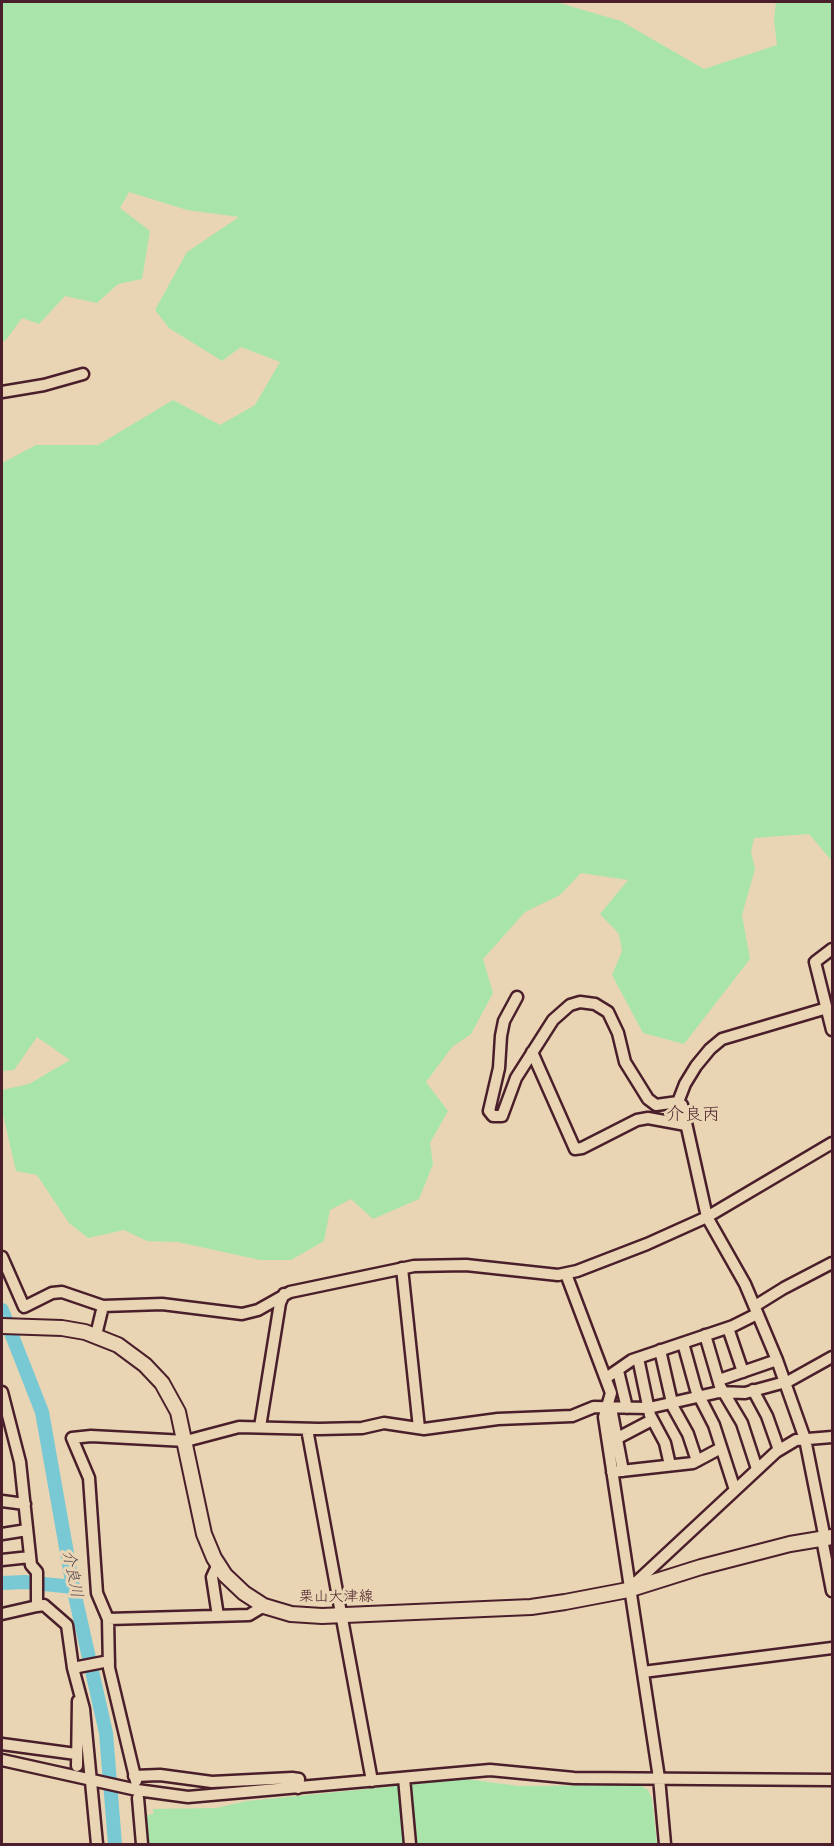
<!DOCTYPE html>
<meta charset="utf-8">
<style>
body{margin:0}
#map{position:relative;width:834px;height:1846px;overflow:hidden;background:#e9d5b3;font-family:"Shantell Sans",sans-serif}
canvas{display:block}
.frame{position:absolute;inset:0;border:3px solid #4a1f2b;pointer-events:none}
</style>
<div id="map">
<canvas width="834" height="1846"></canvas>
<div class="frame"></div>
</div>
<script>
const c = document.querySelector('canvas').getContext('2d');
c.lineJoin = 'round';
function fillPath(path, color) {
  c.fillStyle = color;
  c.fill(path, 'evenodd');
}
function shape(rows) {
  const path = new Path2D();
  for (const r of rows) {
    path.moveTo(r[0], r[1]);
    for (let i = 2; i < r.length; i += 2) path.lineTo(r[i], r[i + 1]);
  }
  return path;
}
function strokePath(path, color, width, dash) {
  c.strokeStyle = color;
  c.lineWidth = width;
  c.lineCap = dash ? 'butt' : 'round';
  c.setLineDash(dash || []);
  c.stroke(path);
}
function label(font, color, halo, rows, align = 'center') {
  c.font = font + ' "Shantell Sans","Klee One",sans-serif';
  c.lineWidth = 6;
  c.setLineDash([]);
  c.textBaseline = 'middle';
  c.strokeStyle = halo;
  c.fillStyle = color;
  for (const [text, x, y, turn = 0] of rows) {
    c.save();
    c.translate(x, y);
    c.rotate((+turn || 0) * Math.PI / 180);
    c.textAlign = isNaN(turn) ? turn : align;
    if (halo) c.strokeText(text, 0, 0);
    c.fillText(text, 0, 0);
    c.restore();
  }
}
const green = shape([
 [2,2,556,2,621,21,704,69,777,45,774,20,776,2,832,2,832,861,809,834,754,838,751,852,755,869,742,915,750,959,684,1044,643,1033,612,975,622,951,619,934,600,914,628,880,581,873,560,895,525,912,483,959,493,993,471,1034,452,1047,426,1082,448,1111,430,1143,433,1164,419,1199,373,1219,351,1199,330,1210,324,1241,291,1260,260,1260,178,1242,147,1241,124,1230,88,1238,69,1223,37,1175,16,1171,2,1110,2,1090,29,1084,70,1060,37,1037,14,1070,2,1071,2,463,36,445,98,445,173,400,220,425,255,405,280,362,241,347,222,361,169,328,155,310,187,252,239,217,187,210,129,192,120,208,150,231,142,279,118,284,97,303,65,296,39,324,22,318,6,340,2,342],
 [466,1779,518,1786,640,1785,648,1790,652,1799,657,1844,145,1844,144,1816,153,1814,153,1809,216,1808,247,1801]
]);
const river = shape([
 [2,1310,42,1412,73,1587,106,1733,115,1844],
 [2,1583,25,1582,73,1587]
]);
const minor = shape([
 [2,392,44,385,83,374],
 [832,949,815,962,832,1030],
 [517,997,504,1021,501,1036,499,1068,489,1111,493,1116,502,1116,516,1078,553,1020,570,1005,580,1002,595,1004,608,1012,618,1033,625,1062,648,1099,656,1105,678,1102],
 [532,1052,575,1149,582,1148,637,1120,648,1118,686,1125],
 [678,1102,682,1105,707,1217,745,1284,777,1360,805,1439,825,1539],
 [678,1102,685,1084,696,1066,710,1049,722,1039,827,1008],
 [2,1257,24,1307,52,1293,62,1292,103,1306,162,1304,242,1314,258,1310,290,1292,414,1266,466,1265,558,1275,577,1271,647,1244,707,1217,832,1143],
 [402,1268,419,1428],
 [566,1274,611,1393,604,1417,659,1778,665,1844],
 [755,1306,784,1288,832,1263],
 [728,1328,743,1372],
 [96,1335,103,1306],
 [705,1335,720,1386,742,1423,757,1469],
 [683,1343,696,1390,714,1425,735,1490],
 [660,1350,673,1407,688,1434,697,1461],
 [638,1358,650,1415,665,1443,670,1465],
 [618,1371,627,1408],
 [606,1378,632,1360,733,1326,757,1314],
 [719,1380,777,1360],
 [753,1390,767,1416,779,1450],
 [2,1392,20,1462,31,1565,37,1572,37,1606,44,1605,67,1625,73,1668,84,1709,97,1844],
 [611,1408,623,1471],
 [260,1427,280,1303,284,1294],
 [307,1429,372,1781],
 [612,1441,652,1420],
 [612,1472,693,1463,721,1448],
 [2,1501,25,1504],
 [2,1534,27,1530],
 [822,1539,832,1591],
 [2,1560,30,1557],
 [630,1588,776,1452,796,1440,832,1437],
 [2,1614,37,1606],
 [218,1616,212,1577,218,1564],
 [108,1619,249,1615,264,1606],
 [73,1668,109,1661],
 [643,1672,832,1648],
 [2,1744,76,1754],
 [2,1760,137,1790,188,1797,490,1770,574,1778,832,1780],
 [77,1766,78,1701],
 [134,1776,160,1775,212,1782,292,1778,299,1779,298,1788],
 [404,1778,410,1844],
 [136,1781,109,1668,108,1619,97,1593,89,1478,72,1438,91,1436,186,1441,239,1427,319,1429,362,1428,384,1423,424,1429,498,1419,572,1416,594,1407,649,1408,719,1392,745,1393,789,1381,832,1357],
 [138,1798,142,1844]
]);
const major = shape([
 [2,1326,62,1328,85,1332,118,1345,145,1365,162,1383,178,1412,204,1534,214,1558,225,1575,244,1593,264,1606,291,1614,322,1616,531,1607,565,1602,628,1590,701,1567,790,1544,832,1537]
]);
const streetNames = [
 ["栗山大津線",336,1597]
];
const waterNames = [
 ["介良川",72,1574,79]
];
const quarterNames = [
 ["介良丙",693,1115]
];
fillPath(green, '#a9e5ab');
strokePath(river, '#79c9d4', 14);
strokePath(minor, '#4a1f2b', 15);
strokePath(major, '#4a1f2b', 18);
strokePath(minor, '#e9d5b3', 10);
strokePath(major, '#e9d5b3', 14);
label('15px', '#4a1f2b', '#e9d5b3', streetNames);
label('italic 16px', '#53414d', '#e9d5b3', waterNames);
label('18px', '#4a1f2b', '#e9d5b3', quarterNames);
</script>
